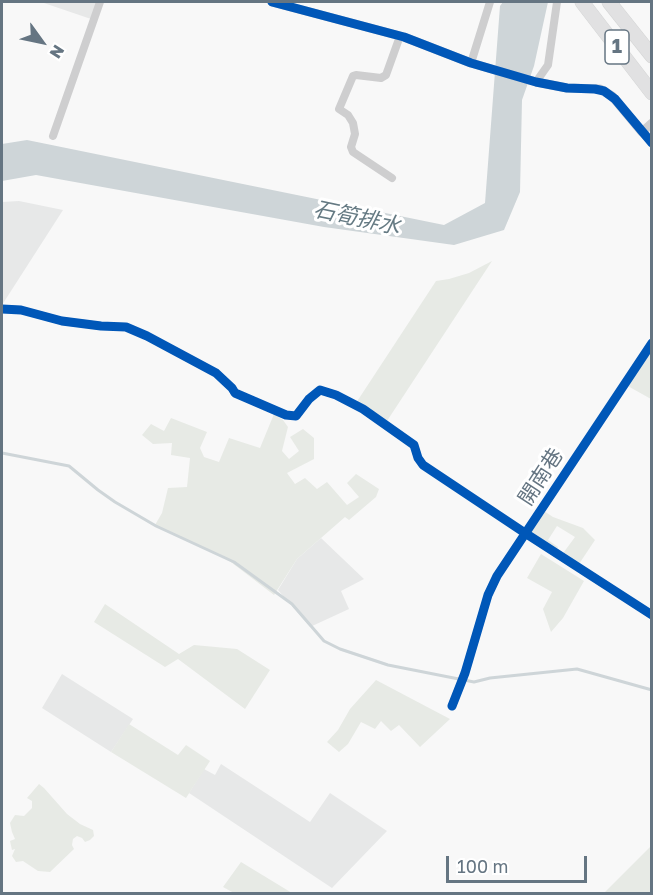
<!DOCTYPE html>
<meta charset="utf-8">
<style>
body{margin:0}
#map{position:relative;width:653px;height:895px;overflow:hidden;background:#f8f8f8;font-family:"Golos Text",sans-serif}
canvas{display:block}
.frame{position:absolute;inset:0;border:3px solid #657582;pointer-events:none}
.north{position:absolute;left:12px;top:12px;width:60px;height:60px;-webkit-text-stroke:4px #fff;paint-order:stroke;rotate:123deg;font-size:16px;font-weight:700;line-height:24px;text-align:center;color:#657582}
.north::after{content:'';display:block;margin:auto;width:21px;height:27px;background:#657582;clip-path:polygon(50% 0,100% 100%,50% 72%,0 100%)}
.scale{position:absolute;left:446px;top:856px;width:141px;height:27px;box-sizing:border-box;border:3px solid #657582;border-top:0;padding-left:8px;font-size:18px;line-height:21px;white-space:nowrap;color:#657582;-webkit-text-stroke:4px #fff;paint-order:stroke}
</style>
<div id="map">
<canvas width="653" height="895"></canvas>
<div class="frame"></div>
<div class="north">N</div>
<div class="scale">100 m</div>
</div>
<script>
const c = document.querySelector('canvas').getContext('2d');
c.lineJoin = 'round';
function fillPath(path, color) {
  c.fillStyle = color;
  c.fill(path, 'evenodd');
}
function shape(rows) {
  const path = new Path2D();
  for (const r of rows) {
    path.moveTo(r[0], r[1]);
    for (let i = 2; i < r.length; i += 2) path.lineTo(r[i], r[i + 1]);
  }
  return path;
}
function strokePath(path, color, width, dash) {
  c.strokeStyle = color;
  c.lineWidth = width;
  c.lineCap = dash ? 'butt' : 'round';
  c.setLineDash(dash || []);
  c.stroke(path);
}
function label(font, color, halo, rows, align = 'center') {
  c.font = font + ' "Golos Text","Noto Sans TC",sans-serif';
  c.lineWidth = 6;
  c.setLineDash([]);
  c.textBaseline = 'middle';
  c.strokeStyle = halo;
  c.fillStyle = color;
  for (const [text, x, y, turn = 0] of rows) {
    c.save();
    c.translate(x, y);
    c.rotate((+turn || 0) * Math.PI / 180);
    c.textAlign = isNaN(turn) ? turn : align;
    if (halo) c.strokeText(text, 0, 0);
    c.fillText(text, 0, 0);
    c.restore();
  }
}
const built = shape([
 [41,2,97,2,91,19],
 [19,201,63,210,2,305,2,202],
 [321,538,364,579,341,591,349,609,310,627,278,590,297,559],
 [62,674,133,719,111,752,42,708],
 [221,764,310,822,330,793,387,831,332,888,189,793,204,769,215,775]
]);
const green = shape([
 [492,261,385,424,356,403,436,281,449,279,469,273],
 [651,344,651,399,626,385],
 [274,414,283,420,288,427,282,451,289,459,299,451,290,437,303,429,314,438,314,459,287,473,295,484,305,478,317,489,327,482,347,505,359,497,347,483,356,474,379,489,376,497,349,520,345,517,297,559,274,595,223,556,155,525,162,513,168,488,187,487,190,458,171,455,172,443,153,444,142,435,151,424,164,431,171,418,207,432,200,448,204,457,219,462,229,438,260,448],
 [544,511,553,517,583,528,595,540,577,567,561,556,575,537,557,526,548,540,558,547,556,552,531,536,531,531],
 [541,554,584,581,563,618,551,632,543,609,552,592,527,578],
 [105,604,179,654,194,645,237,649,270,670,245,709,178,659,165,667,94,622],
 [376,680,450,719,420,747,399,725,391,731,381,721,375,729,361,722,348,744,339,752,327,742,338,730,350,709],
 [129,724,178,755,186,745,210,761,186,798,111,752],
 [39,784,44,788,67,814,80,824,93,830,94,836,90,840,85,842,82,838,77,836,73,839,72,845,74,849,50,872,38,871,23,861,16,862,12,856,15,849,12,850,10,841,15,839,12,832,10,823,15,815,24,816,32,808,32,801,27,798],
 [651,846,651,893,604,893],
 [241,862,292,893,234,893,223,887]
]);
const water = shape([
 [503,2,548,2,534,66,522,100,520,192,504,230,454,245,324,227,36,175,2,181,2,144,27,140,444,225,485,203,500,6]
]);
const stream = shape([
 [2,453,69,466,98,490,115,502,156,526,234,562,292,604,324,641,340,649,388,665,474,682,490,678,577,669,652,690]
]);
const minor = shape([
 [471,63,490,2],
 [536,82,548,65,557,2],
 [642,132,652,143],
 [53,136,100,2],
 [392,178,353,152,351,147,355,134,353,123,348,115,339,109,353,76,356,75,381,78,386,75,400,36],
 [2,309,21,310,62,321,101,326,126,327,147,336,216,373,232,388,235,393,286,415,296,416,309,399,320,390,336,395,363,409,414,445,418,458,423,465,525,533,652,615],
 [452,706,465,673,488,595,497,576,652,343]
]);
const tertiary = shape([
 [272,2,404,37,471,63,536,82,567,88,600,89,612,96,642,132,652,123]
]);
const motorway = shape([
 [582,2,652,93],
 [609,2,652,56]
]);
const cycleway = shape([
 [272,2,404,37,471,63,536,82,567,88,595,89,604,91,615,99,652,143],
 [2,309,21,310,62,321,101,326,126,327,147,336,216,373,232,388,235,393,286,415,296,416,309,399,320,390,336,395,363,409,414,445,418,458,423,465,525,533,652,615],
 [452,706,465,673,488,595,497,576,652,343]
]);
const shields = [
 [617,47,24]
];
const shieldNames = [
 ["1",617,47]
];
const streetNames = [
 ["開南巷",541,477,-57]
];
const waterNames = [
 ["石筍排水",357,218,12]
];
fillPath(built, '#e7e8e8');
fillPath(green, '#e7eae5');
fillPath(water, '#ced5d8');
strokePath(stream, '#ced5d8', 3);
strokePath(motorway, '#d4d5d5', 15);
strokePath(minor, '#cececf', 8);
strokePath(tertiary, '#cececf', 9);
strokePath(motorway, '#e1e1e2', 14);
strokePath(cycleway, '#0057b8', 9);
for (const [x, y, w] of shields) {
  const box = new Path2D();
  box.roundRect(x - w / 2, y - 17, w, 34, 4.5);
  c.fillStyle = '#fff';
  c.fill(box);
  strokePath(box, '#657582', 1.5);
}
label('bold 20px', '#657582', null, shieldNames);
label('21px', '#657582', '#fff', streetNames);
label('italic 22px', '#657a83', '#fff', waterNames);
</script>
